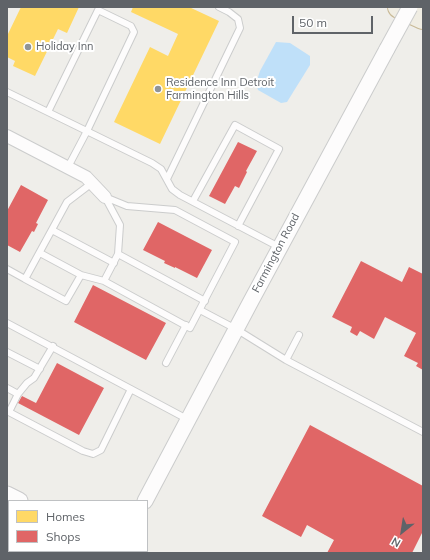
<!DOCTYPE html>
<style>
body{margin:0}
#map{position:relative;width:430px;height:560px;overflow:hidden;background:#efeeea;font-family:Mulish,sans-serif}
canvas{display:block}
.frame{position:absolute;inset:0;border:8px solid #5f6368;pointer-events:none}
.legend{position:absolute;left:8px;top:500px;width:140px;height:52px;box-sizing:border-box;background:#fff;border:1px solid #bfc1c3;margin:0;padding:5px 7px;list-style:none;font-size:12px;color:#5f6368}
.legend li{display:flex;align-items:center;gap:8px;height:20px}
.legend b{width:20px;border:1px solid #bfc1c3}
.north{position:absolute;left:382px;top:512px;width:40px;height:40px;-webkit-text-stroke:3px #fff;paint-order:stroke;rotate:210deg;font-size:11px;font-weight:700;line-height:16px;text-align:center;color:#5f6368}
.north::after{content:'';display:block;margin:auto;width:14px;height:18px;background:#5f6368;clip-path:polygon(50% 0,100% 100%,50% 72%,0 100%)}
.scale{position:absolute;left:292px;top:16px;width:81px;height:18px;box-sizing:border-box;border:2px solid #5f6368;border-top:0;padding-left:5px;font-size:12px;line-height:14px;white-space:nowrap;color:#5f6368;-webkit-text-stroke:3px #fff;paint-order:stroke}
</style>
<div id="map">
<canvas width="430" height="560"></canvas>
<div class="frame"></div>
<ul class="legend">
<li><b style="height:11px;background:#ffd966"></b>Homes</li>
<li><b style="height:11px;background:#e06666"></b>Shops</li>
</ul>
<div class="north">N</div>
<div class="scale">50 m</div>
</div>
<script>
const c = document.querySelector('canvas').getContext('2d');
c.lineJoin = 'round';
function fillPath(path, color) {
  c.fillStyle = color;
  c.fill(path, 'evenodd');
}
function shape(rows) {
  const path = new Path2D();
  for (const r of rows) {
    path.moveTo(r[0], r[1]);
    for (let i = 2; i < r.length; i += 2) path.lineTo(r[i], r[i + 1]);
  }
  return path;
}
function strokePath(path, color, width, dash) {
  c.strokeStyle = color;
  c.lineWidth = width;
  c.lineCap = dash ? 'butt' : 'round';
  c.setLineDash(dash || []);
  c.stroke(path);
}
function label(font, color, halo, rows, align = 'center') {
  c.font = font + ' Mulish,sans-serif';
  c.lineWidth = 4;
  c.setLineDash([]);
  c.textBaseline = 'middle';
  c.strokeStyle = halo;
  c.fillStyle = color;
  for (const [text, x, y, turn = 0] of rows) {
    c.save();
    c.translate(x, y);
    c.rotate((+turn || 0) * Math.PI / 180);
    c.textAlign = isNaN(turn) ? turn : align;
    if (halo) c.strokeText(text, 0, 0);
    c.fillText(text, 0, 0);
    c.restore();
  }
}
const water = shape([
 [276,42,290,43,310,56,310,65,287,102,281,103,258,90,256,83,260,71]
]);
const homes = shape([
 [21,7,79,7,67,33,58,29,35,76,13,66,15,61,7,57,7,36],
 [133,7,189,7,219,21,160,144,114,122,150,47,168,56,178,34,131,12]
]);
const shops = shape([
 [238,142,257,151,246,171,247,172,239,188,235,186,225,204,209,196],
 [21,185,48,200,36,223,38,224,34,232,32,231,20,252,7,245,7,211],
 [158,222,212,250,197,278,175,267,175,268,164,263,165,261,143,250],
 [361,261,402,282,409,267,423,274,423,370,416,366,418,363,404,356,416,333,385,317,374,339,360,331,357,336,350,332,352,327,332,317],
 [93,285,166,323,146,360,74,322],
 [57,363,104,388,79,435,18,403,22,396,36,403],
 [310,425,423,486,423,531,412,553,327,553,334,540,307,525,301,537,262,516]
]);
const service = shape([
 [7,92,152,163,161,169,172,189,180,195,279,247],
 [48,112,98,10,131,26,134,32,87,131,68,167],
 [167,179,240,28,238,19,229,12,219,7],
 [92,183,67,202,25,279,66,301,81,275,104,281,118,254],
 [105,197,120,225,118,254,205,301],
 [193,201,235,125,279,149,238,226],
 [52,230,114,263],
 [40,253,81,275],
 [7,269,25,279],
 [104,281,190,328,235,242,175,210,127,206,105,197],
 [200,310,236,329,286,360,423,432],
 [7,323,187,419],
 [7,352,40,369],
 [286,360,299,335],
 [166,363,186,325],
 [7,388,18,394],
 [7,411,83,451,93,454,101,450,131,389],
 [9,412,18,394,27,383,34,378,53,346],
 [38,551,41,553],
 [23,553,24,551],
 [57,553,58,551]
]);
const minor = shape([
 [7,136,86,177,105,197]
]);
const tertiary = shape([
 [145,501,251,301,387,49]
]);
const secondary = shape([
 [7,495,19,501],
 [115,551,118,553]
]);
const motorway = shape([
 [399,7,423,18]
]);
const tertiaryBridge = shape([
 [387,49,410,7]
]);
const markers = [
 [28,47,4,"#919496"],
 [158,89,4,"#919496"]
];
const poiNames = [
 ["Holiday Inn",36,47],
 ["Residence Inn Detroit",166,83],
 ["Farmington Hills",166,96]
];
const streetNames = [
 ["Farmington Road",276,253,-62]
];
fillPath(water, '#bfe0f9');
fillPath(homes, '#ffd966');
fillPath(shops, '#e06666');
strokePath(service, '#cbcccc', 8);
strokePath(minor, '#cbcccc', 14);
strokePath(tertiary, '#cbcccc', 17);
strokePath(secondary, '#cacacb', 19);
strokePath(motorway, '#c8b996', 24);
strokePath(service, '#fdfcfc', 6);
strokePath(minor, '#fdfcfc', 12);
strokePath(tertiary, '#fdfcfc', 15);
strokePath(secondary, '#fdfcfc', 17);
strokePath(motorway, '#f0ede3', 22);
strokePath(tertiaryBridge, '#cbcccc', 17, []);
strokePath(tertiaryBridge, '#fdfcfc', 15);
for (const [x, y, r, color] of markers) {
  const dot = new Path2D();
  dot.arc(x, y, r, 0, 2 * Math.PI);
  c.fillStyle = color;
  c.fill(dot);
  strokePath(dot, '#fff', 1.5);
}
label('11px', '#5f6368', '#fff', poiNames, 'left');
label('11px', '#5f6368', '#fff', streetNames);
</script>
